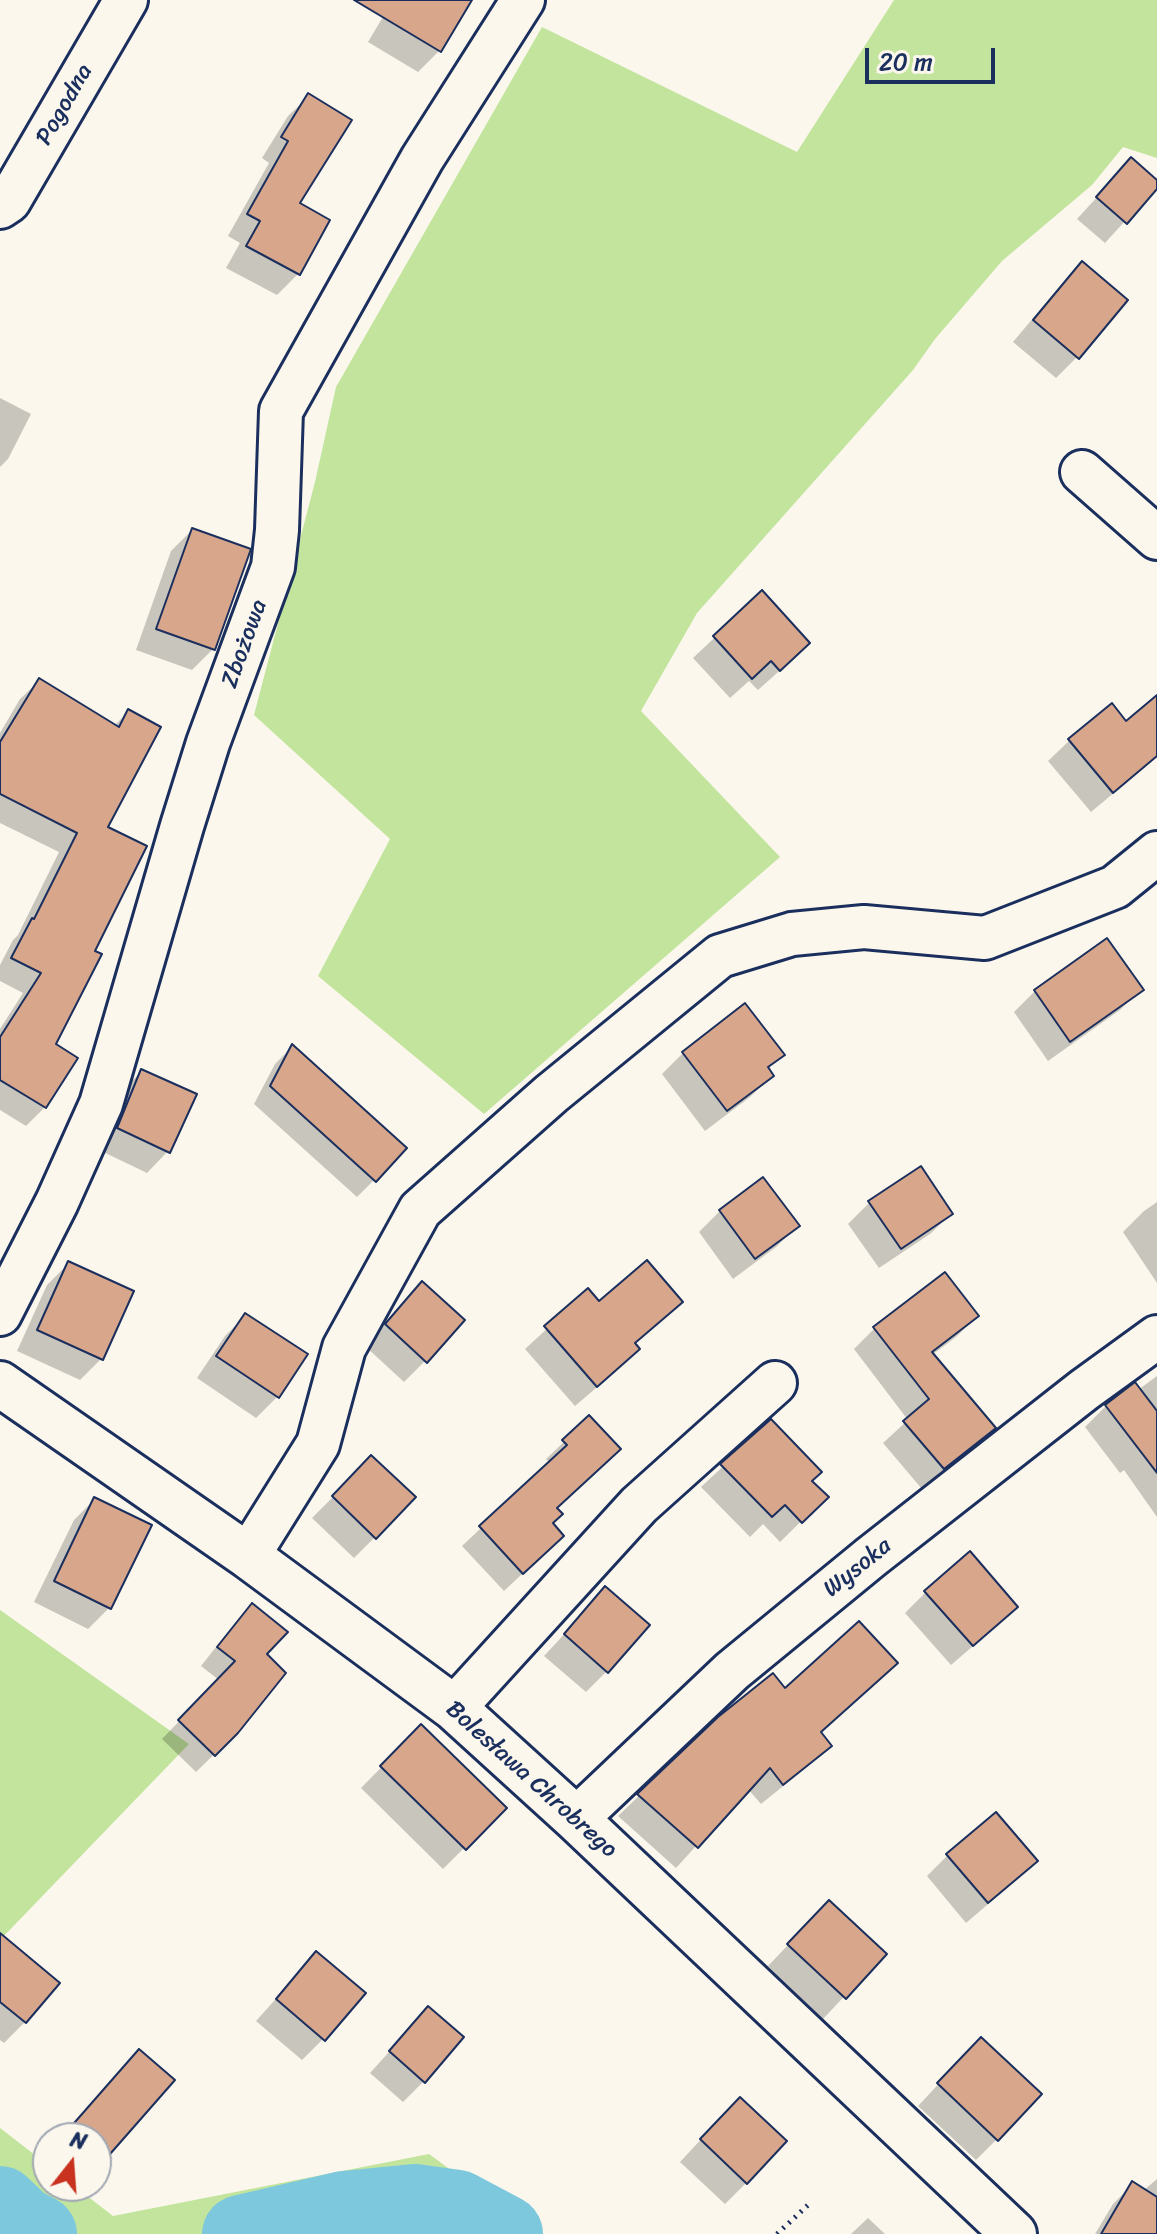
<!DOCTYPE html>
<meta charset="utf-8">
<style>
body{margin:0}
#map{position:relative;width:1157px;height:2234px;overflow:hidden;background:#fbf7ec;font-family:Sriracha,sans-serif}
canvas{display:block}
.north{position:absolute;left:32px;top:2122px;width:80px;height:80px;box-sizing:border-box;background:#fbf7ec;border:2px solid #a1a7b3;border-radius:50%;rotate:17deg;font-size:22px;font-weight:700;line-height:32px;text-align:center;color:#1b2f5e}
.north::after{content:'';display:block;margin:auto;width:28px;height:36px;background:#c8321e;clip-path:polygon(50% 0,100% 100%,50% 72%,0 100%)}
.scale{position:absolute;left:865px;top:48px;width:130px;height:36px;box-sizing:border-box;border:4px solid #1b2f5e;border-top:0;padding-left:10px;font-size:24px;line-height:28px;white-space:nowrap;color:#1b2f5e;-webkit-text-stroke:6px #fbf7ec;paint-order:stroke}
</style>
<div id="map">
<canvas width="1157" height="2234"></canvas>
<div class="north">N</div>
<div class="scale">20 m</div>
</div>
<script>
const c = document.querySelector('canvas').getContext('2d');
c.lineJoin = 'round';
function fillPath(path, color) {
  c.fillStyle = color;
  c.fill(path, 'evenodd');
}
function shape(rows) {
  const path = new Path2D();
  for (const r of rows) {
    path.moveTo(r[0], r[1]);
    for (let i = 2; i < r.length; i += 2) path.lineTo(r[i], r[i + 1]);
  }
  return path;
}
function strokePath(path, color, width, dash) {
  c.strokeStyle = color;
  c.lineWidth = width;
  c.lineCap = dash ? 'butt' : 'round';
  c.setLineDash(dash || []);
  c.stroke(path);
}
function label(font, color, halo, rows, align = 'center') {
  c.font = font + ' Sriracha,sans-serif';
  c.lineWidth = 8;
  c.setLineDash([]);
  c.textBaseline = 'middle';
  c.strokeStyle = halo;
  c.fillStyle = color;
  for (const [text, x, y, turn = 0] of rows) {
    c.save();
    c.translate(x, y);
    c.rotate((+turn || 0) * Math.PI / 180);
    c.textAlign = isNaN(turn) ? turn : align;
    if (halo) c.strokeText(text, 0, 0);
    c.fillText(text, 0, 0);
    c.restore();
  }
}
const green = shape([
 [894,0,1157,0,1157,158,1123,147,1092,185,1002,261,935,339,913,370,697,613,641,711,780,857,484,1114,318,976,390,839,254,715,315,482,336,387,542,27,797,152],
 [0,1610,189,1744,0,1940],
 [0,2128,48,2165,48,2186,74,2186,113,2216,429,2154,538,2234,0,2234]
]);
const shadow = shape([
 [393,0,469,0,439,51,418,72,368,42],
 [309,96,297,204,327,221,298,274,277,295,226,268,240,243,228,236,269,163,262,158,288,116],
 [1131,160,1157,182,1157,186,1105,243,1077,219],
 [1082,264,1077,357,1056,378,1013,342,1061,285],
 [0,398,31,414,8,459,0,467],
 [192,530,213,649,192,670,136,650,171,551],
 [762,593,787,664,758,690,749,681,730,698,693,658],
 [40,680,114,726,128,712,105,828,53,1045,45,1107,26,1126,0,1110,0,1029,23,993,0,981,0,965,13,940,18,935,59,852,0,823,0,733,20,699],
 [1157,705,1157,757,1091,812,1048,761,1069,741,1111,706,1126,724],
 [1107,941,1141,989,1120,1010,1048,1061,1014,1012,1035,991],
 [292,1047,374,1180,357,1197,254,1104,275,1064],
 [683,1053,782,1055,767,1070,771,1076,750,1097,705,1131,662,1074],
 [142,1071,168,1151,147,1173,97,1149,121,1092],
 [763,1179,797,1226,776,1247,733,1279,699,1232,720,1211],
 [1157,1202,1157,1283,1123,1232,1144,1211],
 [869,1203,951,1214,930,1234,879,1268,848,1224],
 [68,1264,101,1359,80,1380,17,1351,47,1285],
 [422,1284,425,1361,404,1382,365,1346],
 [588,1291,599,1304,680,1302,634,1344,638,1349,617,1370,575,1406,525,1349],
 [246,1315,305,1355,277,1397,256,1418,197,1378,225,1336],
 [977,1316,956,1337,932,1355,993,1428,973,1449,922,1489,883,1443,908,1420,854,1349,875,1328],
 [1157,1376,1157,1517,1124,1470,1120,1473,1085,1427,1106,1406,1138,1390],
 [589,1418,537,1560,504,1591,462,1546,550,1463,546,1459],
 [771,1422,810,1481,826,1497,780,1542,763,1524,750,1537,701,1487],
 [372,1458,375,1537,354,1558,312,1518],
 [95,1499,109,1608,88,1629,34,1602,74,1520],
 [606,1589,607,1671,586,1692,544,1656],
 [926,1592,994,1628,951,1665,905,1613],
 [252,1606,264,1654,237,1732,196,1772,162,1739,219,1680,201,1666,235,1623],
 [720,1718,819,1733,829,1746,808,1766,761,1804,748,1789,676,1868,618,1816],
 [421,1727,504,1808,443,1869,361,1788],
 [948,1855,1035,1861,1014,1882,966,1923,927,1876],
 [808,1924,884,1954,823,2019,768,1966],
 [0,1954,25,2022,4,2043,0,2040],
 [316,1954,323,2039,302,2060,256,2021],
 [428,2009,424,2081,403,2102,370,2073],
 [960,2061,997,2139,976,2160,918,2106],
 [719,2120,746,2183,725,2204,680,2162],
 [1157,2179,1157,2234,1095,2234,1113,2204,1133,2184,1143,2191],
 [868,2218,885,2234,851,2234]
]);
const river = shape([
 [0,2205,21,2225,38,2234],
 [241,2234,344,2210,414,2203,457,2209,504,2234]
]);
const building = shape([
 [354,0,472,0,441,52,354,0],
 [308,93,352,120,300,203,330,220,300,275,246,246,260,221,247,214,288,141,281,137,308,93],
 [1131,157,1157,180,1157,189,1127,224,1096,197,1131,157],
 [1082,261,1128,300,1079,359,1033,320,1082,261],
 [192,528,251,549,215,650,156,629,192,528],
 [762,590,810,643,780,671,771,661,752,679,713,636,762,590],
 [39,678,119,727,128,709,161,727,108,827,147,846,95,951,102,954,56,1044,78,1058,46,1108,0,1080,0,1037,41,973,11,958,32,918,34,919,77,833,0,794,0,742,39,678],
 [1157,695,1157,756,1113,793,1068,739,1112,703,1126,721,1157,695],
 [1107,938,1144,990,1070,1042,1034,990,1107,938],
 [745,1003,785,1055,768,1067,774,1076,727,1111,682,1052,745,1003],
 [292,1044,407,1148,376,1182,270,1086,292,1044],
 [141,1069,197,1094,170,1153,117,1128,141,1069],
 [921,1166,953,1214,901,1249,868,1201,921,1166],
 [763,1177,800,1226,755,1259,719,1210,763,1177],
 [647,1260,683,1302,635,1343,640,1349,597,1387,544,1326,588,1288,599,1301,647,1260],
 [68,1261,134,1291,103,1360,37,1330,68,1261],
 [945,1272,979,1316,932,1352,996,1428,944,1469,903,1421,929,1399,873,1327,945,1272],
 [422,1281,465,1320,427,1363,385,1324,422,1281],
 [245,1313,308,1354,279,1398,216,1356,245,1313],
 [1135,1382,1157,1411,1157,1473,1105,1405,1135,1382],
 [589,1415,621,1449,557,1508,563,1514,553,1523,564,1536,523,1574,479,1526,567,1445,562,1440,589,1415],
 [771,1419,822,1472,812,1481,829,1497,802,1523,785,1505,772,1517,720,1464,771,1419],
 [371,1455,416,1497,376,1539,332,1496,371,1455],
 [94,1497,152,1525,111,1609,54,1581,94,1497],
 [970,1551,1018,1607,973,1646,924,1591,970,1551],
 [605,1586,650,1625,608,1673,564,1634,605,1586],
 [252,1603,288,1632,267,1654,286,1673,238,1733,215,1756,178,1720,235,1661,217,1647,252,1603],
 [859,1621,898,1663,821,1732,832,1746,783,1785,770,1768,698,1848,637,1794,718,1717,773,1673,785,1688,859,1621],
 [421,1724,507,1808,466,1850,380,1766,421,1724],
 [996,1812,1038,1861,988,1903,946,1854,996,1812],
 [829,1900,887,1954,846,1999,787,1944,829,1900],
 [0,1933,60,1983,26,2023,0,2002,0,1933],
 [316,1951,366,1993,325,2041,276,1999,316,1951],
 [428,2006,464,2037,425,2083,389,2051,428,2006],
 [981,2037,1042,2094,998,2141,937,2083,981,2037],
 [139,2049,175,2080,96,2170,96,2138,61,2138,139,2049],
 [740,2097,787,2141,747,2184,700,2139,740,2097],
 [1132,2181,1157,2197,1157,2234,1101,2234,1132,2181]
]);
const path = shape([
 [777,2234,808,2205]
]);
const street = shape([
 [0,207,9,201,126,0],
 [1082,472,1157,538],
 [0,1314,57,1202,101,1104,182,826,208,743,273,567,277,530,281,411,422,159,523,0],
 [248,1556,318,1444,344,1348,420,1210,551,1094,720,956,792,934,864,927,985,938,1115,887,1157,853],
 [454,1708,639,1505,775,1383],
 [576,1819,732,1671,871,1557,1084,1390,1157,1337]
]);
const secondary = shape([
 [0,1384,248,1556,454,1708,576,1819,1014,2234]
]);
const streetNames = [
 ["Pogodna",65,105,-60],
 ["Zbożowa",245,644,-70],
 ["Wysoka",858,1568,-39],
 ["Bolesława Chrobrego",531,1780,42]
];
fillPath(green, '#c2e49d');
fillPath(shadow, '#0003');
strokePath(river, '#7dc8dd', 78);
fillPath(building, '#d8a78b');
strokePath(building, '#1b2f5e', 2);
strokePath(street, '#1b2f5e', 48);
strokePath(secondary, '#1b2f5e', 50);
strokePath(path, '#1b2f5e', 5, [2, 6]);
strokePath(street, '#fbf7ec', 42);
strokePath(secondary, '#fbf7ec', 44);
label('24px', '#1b2f5e', '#fbf7ec', streetNames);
</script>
